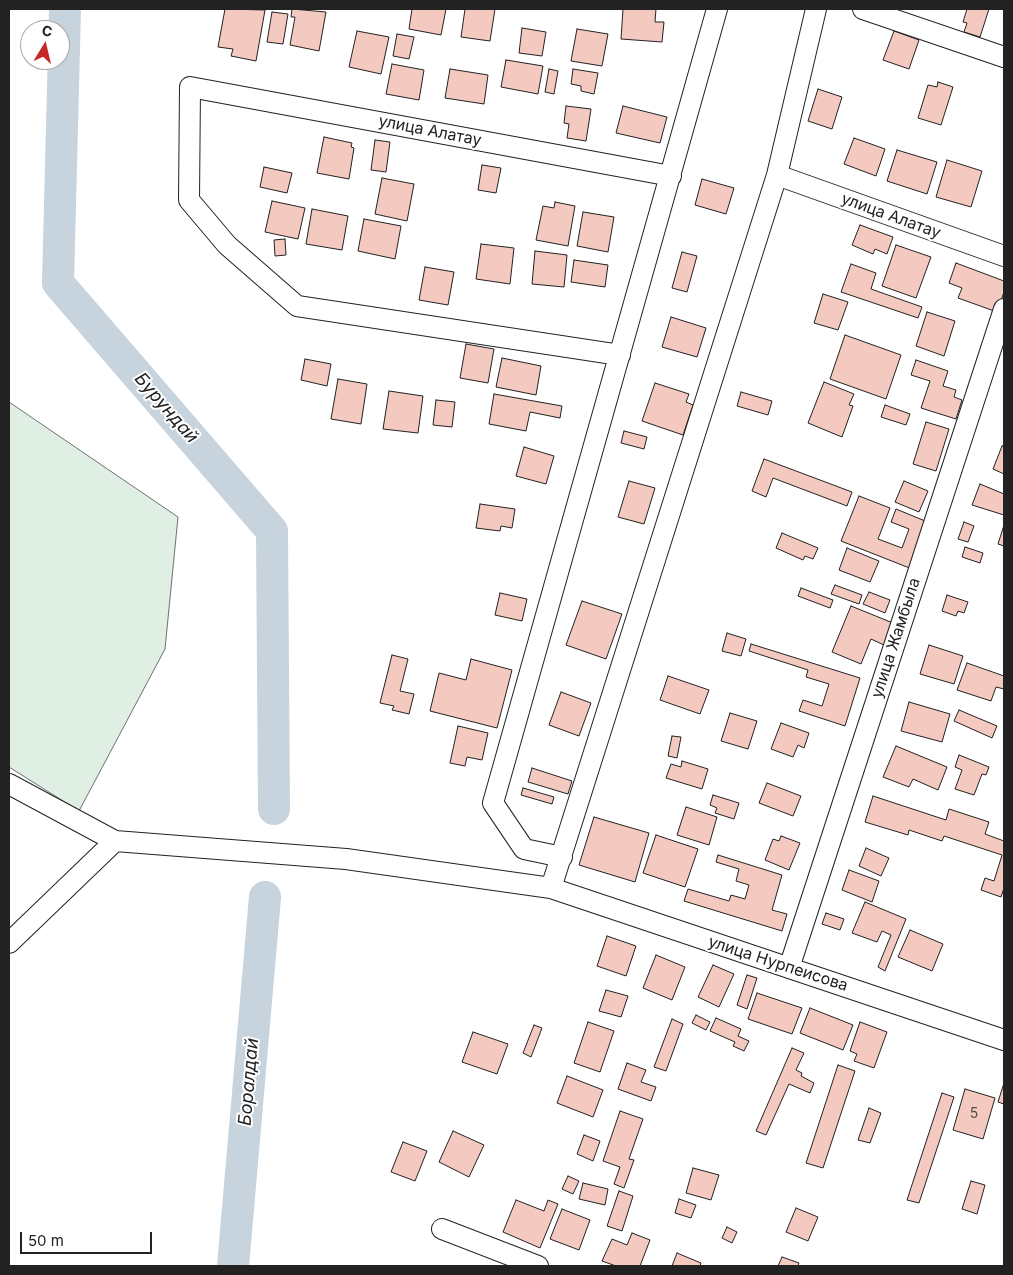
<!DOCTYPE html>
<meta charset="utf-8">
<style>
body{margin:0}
#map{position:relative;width:1013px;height:1275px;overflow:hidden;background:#fff;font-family:Inter,sans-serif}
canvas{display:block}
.frame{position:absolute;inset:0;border:10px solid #222;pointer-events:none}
.north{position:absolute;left:20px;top:20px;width:50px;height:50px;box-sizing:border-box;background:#fff;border:1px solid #a7a7a7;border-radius:50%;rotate:9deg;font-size:14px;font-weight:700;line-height:20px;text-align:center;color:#222}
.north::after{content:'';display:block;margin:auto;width:18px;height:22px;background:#c62828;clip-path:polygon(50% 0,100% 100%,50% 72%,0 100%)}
.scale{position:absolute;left:20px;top:1232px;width:132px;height:22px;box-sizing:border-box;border:2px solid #222;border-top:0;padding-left:6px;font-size:15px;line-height:18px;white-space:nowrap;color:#222;-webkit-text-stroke:4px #fff;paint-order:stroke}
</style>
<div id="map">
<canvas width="1013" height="1275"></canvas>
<div class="frame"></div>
<div class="north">С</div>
<div class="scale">50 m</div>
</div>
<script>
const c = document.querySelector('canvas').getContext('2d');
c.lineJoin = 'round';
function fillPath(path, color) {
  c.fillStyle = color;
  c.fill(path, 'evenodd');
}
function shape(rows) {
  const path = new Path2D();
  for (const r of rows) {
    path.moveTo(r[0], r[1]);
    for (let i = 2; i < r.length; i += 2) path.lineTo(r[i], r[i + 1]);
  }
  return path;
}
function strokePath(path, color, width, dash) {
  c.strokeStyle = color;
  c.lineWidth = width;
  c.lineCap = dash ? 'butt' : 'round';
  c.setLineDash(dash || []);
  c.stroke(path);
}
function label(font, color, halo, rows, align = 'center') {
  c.font = font + ' Inter,sans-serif';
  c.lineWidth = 4;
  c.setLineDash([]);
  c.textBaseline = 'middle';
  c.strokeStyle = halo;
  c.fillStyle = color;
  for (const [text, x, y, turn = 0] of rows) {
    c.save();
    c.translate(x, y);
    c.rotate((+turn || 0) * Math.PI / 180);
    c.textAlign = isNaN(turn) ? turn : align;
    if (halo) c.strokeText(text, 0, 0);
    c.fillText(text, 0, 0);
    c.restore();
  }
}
const green = shape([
 [9,402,178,517,165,649,79,811,9,767,9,402]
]);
const river = shape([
 [65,9,58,283,272,531,274,809],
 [233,1266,265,897]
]);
const building = shape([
 [225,9,265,10,256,61,231,56,233,49,218,47,225,9],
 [292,9,326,12,319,51,290,45,295,17,291,17,292,9],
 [412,9,446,9,441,35,409,29,412,9],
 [465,9,495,9,490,41,461,37,465,9],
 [623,9,656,9,655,22,664,22,662,42,621,39,623,9],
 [967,9,989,9,980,37,964,32,967,23,963,22,967,9],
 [272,12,288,14,283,44,267,42,272,12],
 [522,28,546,32,542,56,519,53,522,28],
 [577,29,608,34,602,66,571,61,577,29],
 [357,31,389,37,381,74,349,67,357,31],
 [894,31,919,40,909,69,883,60,894,31],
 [397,34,414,37,409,59,393,56,397,34],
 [506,60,543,66,538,94,501,87,506,60],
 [392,64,424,70,419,100,386,94,392,64],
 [450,69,488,75,484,104,445,98,450,69],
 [549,69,558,71,554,94,545,92,549,69],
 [573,69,598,73,594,94,581,91,581,86,571,84,573,69],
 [938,82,953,87,941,125,918,118,928,85,937,87,938,82],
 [818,89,842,97,832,129,808,121,818,89],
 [566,106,591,109,586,141,567,138,569,124,564,123,566,106],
 [623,106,667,117,660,143,616,133,623,106],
 [324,137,352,143,351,147,354,148,349,179,317,173,324,137],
 [854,138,885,149,876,176,844,164,854,138],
 [375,140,390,142,386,172,371,170,375,140],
 [897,150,937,162,927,194,887,181,897,150],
 [947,160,982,171,971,207,936,197,947,160],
 [482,165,501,168,496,193,478,190,482,165],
 [264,167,292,173,287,193,260,187,264,167],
 [382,178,414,184,407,221,375,214,382,178],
 [702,179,734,188,726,214,695,205,702,179],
 [272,201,305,208,298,239,265,232,272,201],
 [555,202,575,206,568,246,536,240,543,206,554,208,555,202],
 [312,209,348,216,342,250,306,244,312,209],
 [583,212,614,217,608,252,577,246,583,212],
 [364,219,401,226,395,259,358,251,364,219],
 [860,225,893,237,887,254,875,249,873,254,852,245,860,225],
 [285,239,286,255,275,256,274,240,285,239],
 [481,244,514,248,510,284,476,279,481,244],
 [896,245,931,257,916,298,882,286,896,245],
 [535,251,567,255,564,287,532,284,535,251],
 [682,252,697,256,687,292,672,288,682,252],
 [574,260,608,265,605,287,571,282,574,260],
 [956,263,1004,281,1004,292,997,312,958,298,962,288,949,283,956,263],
 [851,264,876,273,871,289,922,307,918,318,841,292,851,264],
 [425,267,454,272,448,305,419,300,425,267],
 [823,294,848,302,838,330,814,323,823,294],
 [927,312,955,321,944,356,916,346,927,312],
 [671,317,706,328,697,357,662,347,671,317],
 [845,335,901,355,886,399,830,379,845,335],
 [466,344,494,349,488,383,460,378,466,344],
 [502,358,541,366,536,395,496,387,502,358],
 [305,359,331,364,327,386,301,380,305,359],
 [916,360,948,371,943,386,956,390,954,397,962,400,956,419,921,408,930,381,911,375,916,360],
 [338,379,367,384,361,424,331,419,338,379],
 [824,382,854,394,849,405,853,406,842,437,808,423,824,382],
 [655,383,689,394,686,402,693,405,683,435,642,421,655,383],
 [389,391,423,396,418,433,383,429,389,391],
 [741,392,772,401,768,415,737,406,741,392],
 [494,394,562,406,560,418,530,412,526,431,489,424,494,394],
 [436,400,455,402,452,427,433,425,436,400],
 [885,405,910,414,906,425,881,417,885,405],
 [926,422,949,429,936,471,913,464,926,422],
 [624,431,647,437,644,449,621,443,624,431],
 [1002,446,1004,446,1004,474,993,469,1002,446],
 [524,447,554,456,546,484,516,476,524,447],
 [764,459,852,492,847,506,773,478,766,497,752,491,764,459],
 [629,481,655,488,644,524,618,517,629,481],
 [904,481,928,491,919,512,895,502,904,481],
 [980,484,1004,494,1004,515,972,505,980,484],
 [859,496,890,508,878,539,902,548,909,529,891,522,896,509,930,523,912,569,841,541,859,496],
 [480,504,515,509,512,528,501,526,500,531,476,528,480,504],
 [964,522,974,526,968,542,958,539,964,522],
 [1004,525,1004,546,998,544,1004,525],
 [782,533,818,548,813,559,805,556,803,560,776,548,782,533],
 [965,547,983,553,980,563,962,557,965,547],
 [847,548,879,561,870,582,839,570,847,548],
 [835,585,862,595,859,604,831,594,835,585],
 [801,588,833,600,830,608,798,596,801,588],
 [869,592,890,600,885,613,863,604,869,592],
 [500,593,527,599,522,621,495,615,500,593],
 [947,595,968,602,964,613,958,611,956,616,942,611,947,595],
 [582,601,622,614,606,659,566,645,582,601],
 [851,606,893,623,884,645,871,639,861,664,832,652,851,606],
 [727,633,746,639,741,656,722,651,727,633],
 [751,644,860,678,845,726,799,711,803,700,822,706,829,684,806,677,808,670,749,651,751,644],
 [929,645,963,656,954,684,920,674,929,645],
 [392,655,408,659,400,691,414,694,409,714,392,710,394,706,380,703,392,655],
 [471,659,512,670,497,728,430,711,439,673,466,680,471,659],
 [967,663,1004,676,1004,689,996,687,991,701,957,690,967,663],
 [668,676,709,690,700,714,660,700,668,676],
 [561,692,591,703,579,736,549,725,561,692],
 [909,702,950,714,942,742,901,731,909,702],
 [959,710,997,726,992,738,954,721,959,710],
 [730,713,757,721,748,749,721,741,730,713],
 [781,723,809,733,804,748,798,745,793,757,771,749,781,723],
 [458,726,488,733,482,760,467,757,465,766,450,763,458,726],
 [672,736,681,737,677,758,668,756,672,736],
 [896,746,947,767,938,790,913,779,909,787,883,777,896,746],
 [959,755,989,767,986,775,982,774,974,795,955,789,962,770,955,767,959,755],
 [682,761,708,769,702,789,666,778,671,764,681,767,682,761],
 [532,768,572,781,568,794,528,782,532,768],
 [767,783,801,796,793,816,759,803,767,783],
 [523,788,554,797,552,804,521,795,523,788],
 [713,795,739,803,734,819,715,813,717,808,710,805,713,795],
 [873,796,946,820,949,809,989,822,985,834,1004,841,1004,888,1001,897,981,890,985,878,994,881,1002,855,944,836,942,841,909,830,908,835,865,822,873,796],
 [686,807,717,817,709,845,677,835,686,807],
 [594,817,649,833,635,882,579,865,594,817],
 [656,835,698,849,685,887,643,873,656,835],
 [781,836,800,843,789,870,765,860,773,839,779,841,781,836],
 [866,848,889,858,881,876,859,866,866,848],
 [718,855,782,875,772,910,787,914,782,931,684,901,688,889,729,901,731,895,745,899,749,885,736,881,739,869,716,862,718,855],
 [849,870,879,881,872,902,842,890,849,870],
 [865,902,906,919,885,971,878,967,891,935,882,931,877,942,852,933,865,902],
 [826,913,844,919,840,930,822,924,826,913],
 [910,930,943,944,932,971,898,957,910,930],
 [607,936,636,946,626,976,597,966,607,936],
 [656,955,685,967,672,1000,643,988,656,955],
 [713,965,734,974,719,1007,698,997,713,965],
 [747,975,757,978,747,1009,737,1005,747,975],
 [606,990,628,996,621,1017,599,1011,606,990],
 [757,993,802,1008,792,1034,748,1019,757,993],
 [810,1008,853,1025,843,1050,800,1033,810,1008],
 [696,1015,710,1022,706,1030,692,1023,696,1015],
 [716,1018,741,1029,738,1036,749,1041,744,1051,733,1046,735,1042,710,1031,716,1018],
 [672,1019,683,1024,666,1071,654,1067,672,1019],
 [588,1022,614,1031,600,1072,574,1063,588,1022],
 [860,1022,887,1032,874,1068,854,1061,857,1054,850,1051,860,1022],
 [534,1025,542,1028,531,1057,523,1053,534,1025],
 [473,1032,508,1044,497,1074,462,1062,473,1032],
 [792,1048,804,1053,796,1070,802,1073,801,1076,814,1083,810,1093,789,1084,766,1135,756,1131,792,1048],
 [627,1063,646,1070,641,1082,656,1087,651,1101,618,1089,627,1063],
 [838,1065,855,1071,823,1168,806,1163,838,1065],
 [567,1076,603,1090,593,1117,557,1103,567,1076],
 [1004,1083,1004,1104,998,1102,1004,1083],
 [965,1089,995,1098,983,1139,953,1130,965,1089],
 [942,1093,954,1097,919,1203,907,1200,942,1093],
 [869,1108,881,1113,870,1143,858,1140,869,1108],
 [620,1111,643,1119,629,1159,634,1160,624,1188,614,1184,620,1167,603,1161,620,1111],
 [453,1131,484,1145,469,1177,439,1162,453,1131],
 [584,1135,600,1141,593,1161,577,1154,584,1135],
 [403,1142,427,1151,415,1181,391,1172,403,1142],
 [693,1168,719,1175,711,1200,686,1193,693,1168],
 [568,1176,579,1181,573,1194,562,1189,568,1176],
 [971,1181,985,1185,977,1214,962,1209,971,1181],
 [583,1183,608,1189,605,1205,579,1199,583,1183],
 [619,1191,633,1196,622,1231,607,1226,619,1191],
 [679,1199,696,1205,691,1218,675,1213,679,1199],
 [516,1200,544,1211,548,1200,558,1204,540,1248,503,1232,516,1200],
 [796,1208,818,1217,808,1241,786,1232,796,1208],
 [562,1209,590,1220,579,1250,550,1239,562,1209],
 [727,1227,737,1232,732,1243,722,1238,727,1227],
 [632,1233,650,1240,640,1266,616,1266,602,1261,612,1239,627,1245,632,1233],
 [677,1253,701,1263,700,1266,672,1266,677,1253],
 [782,1257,799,1263,798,1266,778,1266,782,1257]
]);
const minor = shape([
 [863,9,1004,57],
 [777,175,1004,256],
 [620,355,297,306,227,245,189,200,190,87,671,176],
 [9,784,115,841,346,859,551,888,1004,1040],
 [562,857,524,849,493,803,717,9],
 [551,888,777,175,816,9],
 [9,943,115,841],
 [789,968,1004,309],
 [442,1229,538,1266]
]);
const numberNames = [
 ["5",974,1114]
];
const streetNames = [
 ["улица Алатау",430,131,11],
 ["улица Алатау",891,216,20],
 ["улица Жамбыла",896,638,-72],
 ["улица Нурпеисова",778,964,18]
];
const waterNames = [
 ["Бурундай",166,408,49],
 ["Боралдай",249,1082,-85]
];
fillPath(green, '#e0efe3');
strokePath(green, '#6f6f6f', 1);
strokePath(river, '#c7d3dd', 32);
fillPath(building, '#f3c9c0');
strokePath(building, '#222', 1);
strokePath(minor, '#222', 22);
strokePath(minor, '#fff', 20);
label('14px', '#564c4a', null, numberNames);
label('16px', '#222', '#fff', streetNames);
label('italic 18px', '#222', '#fff', waterNames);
</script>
